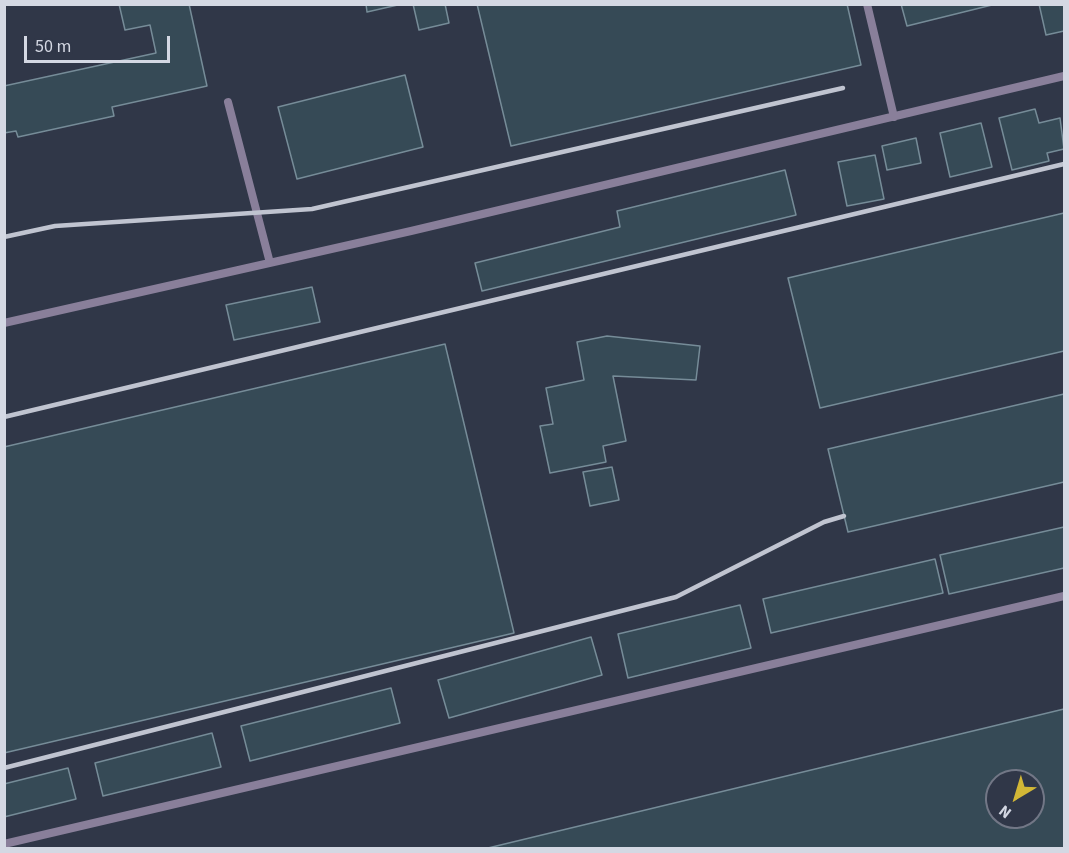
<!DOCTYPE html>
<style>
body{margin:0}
#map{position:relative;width:1069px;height:853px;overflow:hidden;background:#303748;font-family:"Source Sans 3",sans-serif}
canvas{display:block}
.frame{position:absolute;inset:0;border:6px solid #d4d8e3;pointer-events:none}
.north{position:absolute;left:985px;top:769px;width:60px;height:60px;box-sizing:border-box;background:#303748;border:2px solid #727786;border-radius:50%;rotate:218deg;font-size:16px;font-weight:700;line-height:24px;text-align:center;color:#d4d8e3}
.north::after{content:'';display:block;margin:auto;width:21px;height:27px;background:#d2b736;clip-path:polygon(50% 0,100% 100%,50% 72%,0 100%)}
.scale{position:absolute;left:24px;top:36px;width:146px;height:27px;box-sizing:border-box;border:3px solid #d4d8e3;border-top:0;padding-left:8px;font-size:18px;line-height:21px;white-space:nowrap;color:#d4d8e3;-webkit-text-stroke:4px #303748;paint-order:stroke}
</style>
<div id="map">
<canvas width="1069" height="853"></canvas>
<div class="frame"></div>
<div class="north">N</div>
<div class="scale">50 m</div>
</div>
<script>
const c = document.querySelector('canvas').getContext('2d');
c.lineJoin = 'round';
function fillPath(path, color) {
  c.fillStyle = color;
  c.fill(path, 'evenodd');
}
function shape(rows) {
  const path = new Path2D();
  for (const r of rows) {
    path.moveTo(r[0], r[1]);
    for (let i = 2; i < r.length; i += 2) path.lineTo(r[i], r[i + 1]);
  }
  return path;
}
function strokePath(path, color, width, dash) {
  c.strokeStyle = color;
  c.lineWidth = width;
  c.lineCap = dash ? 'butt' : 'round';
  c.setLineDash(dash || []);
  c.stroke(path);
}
const building = shape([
 [119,4,189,4,207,86,112,107,114,116,18,137,16,131,4,133,4,86,156,53,150,25,125,30,119,4],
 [366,4,402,4,367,12,366,4],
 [413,4,445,4,449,23,419,30,413,4],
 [477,4,847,4,861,65,511,146,477,4],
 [901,4,996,4,907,26,901,4],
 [1039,4,1064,4,1064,31,1046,35,1039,4],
 [405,75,423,147,297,179,278,107,405,75],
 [1035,109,1039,123,1060,118,1064,149,1047,153,1049,161,1012,170,999,118,1035,109],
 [981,123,992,167,950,177,940,133,981,123],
 [916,138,921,163,887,170,882,146,916,138],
 [875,155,884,199,847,206,838,162,875,155],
 [785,170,796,215,482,291,475,263,620,227,617,211,785,170],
 [1064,213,1064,351,820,408,788,278,1064,213],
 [312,287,320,322,234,340,226,305,312,287],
 [607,336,700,346,696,380,613,376,626,441,603,446,606,462,550,473,540,426,553,424,546,388,584,380,577,342,607,336],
 [445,344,514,633,4,753,4,447,445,344],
 [1064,394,1064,482,848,532,828,449,1064,394],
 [612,467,619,500,590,506,583,472,612,467],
 [1064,527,1064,568,949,594,940,555,1064,527],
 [935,559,943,593,771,633,763,599,935,559],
 [740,605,751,648,628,678,618,634,740,605],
 [591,637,602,675,449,718,438,680,591,637],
 [391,688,400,723,250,761,241,726,391,688],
 [1064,709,1064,848,488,848,923,743,1064,709],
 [997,781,1033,781,1033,817,997,817,997,781],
 [212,733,221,767,103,796,95,763,212,733],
 [68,768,76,799,4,817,4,784,68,768]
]);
const service = shape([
 [867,4,894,117],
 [228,102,270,263],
 [4,323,411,231,1064,76],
 [4,844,1064,596]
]);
const rail = shape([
 [4,237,55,226,312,209,843,88],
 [4,417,1064,164],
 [4,768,676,597,824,522,844,516]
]);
fillPath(building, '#364a56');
strokePath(building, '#768c98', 1.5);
strokePath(service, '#897f9a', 8);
strokePath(rail, '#c0c4d0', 4.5);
</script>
